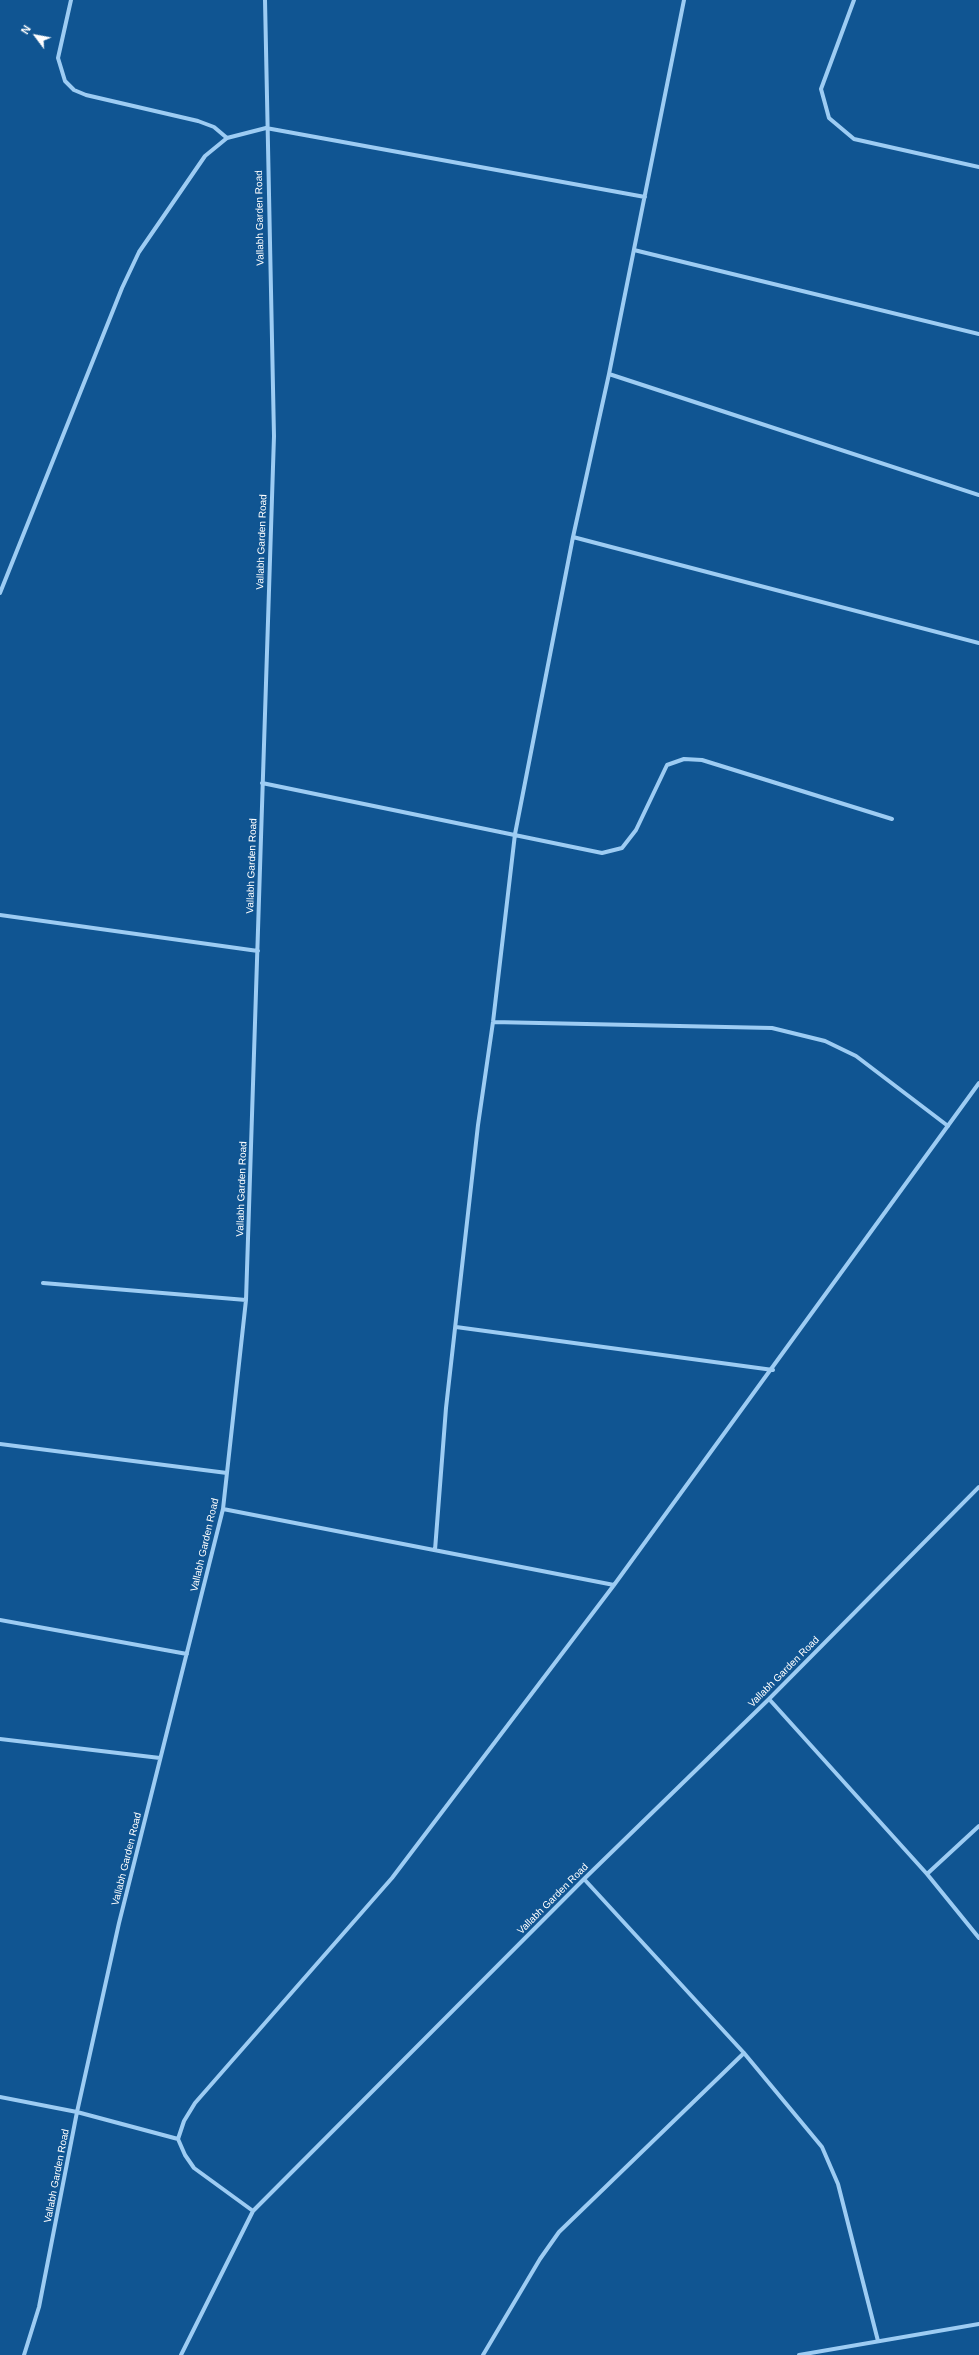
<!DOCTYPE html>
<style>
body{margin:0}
#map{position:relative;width:979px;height:2355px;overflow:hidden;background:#105592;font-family:Arial,sans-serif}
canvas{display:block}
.north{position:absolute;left:16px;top:16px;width:40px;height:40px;-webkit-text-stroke:3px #105592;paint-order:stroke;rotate:302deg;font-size:11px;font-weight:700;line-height:16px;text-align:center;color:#fff}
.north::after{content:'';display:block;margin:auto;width:14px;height:18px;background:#fff;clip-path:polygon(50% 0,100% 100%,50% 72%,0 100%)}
</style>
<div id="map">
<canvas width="979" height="2355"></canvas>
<div class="north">N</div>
</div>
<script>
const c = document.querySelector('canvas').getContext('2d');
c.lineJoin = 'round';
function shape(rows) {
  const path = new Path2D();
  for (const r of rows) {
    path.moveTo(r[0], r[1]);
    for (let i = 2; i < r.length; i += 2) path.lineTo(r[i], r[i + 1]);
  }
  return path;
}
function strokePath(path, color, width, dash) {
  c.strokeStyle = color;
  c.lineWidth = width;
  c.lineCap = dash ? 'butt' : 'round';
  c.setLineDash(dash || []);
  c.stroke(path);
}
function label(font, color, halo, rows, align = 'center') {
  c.font = font + ' Arial,sans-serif';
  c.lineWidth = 3.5;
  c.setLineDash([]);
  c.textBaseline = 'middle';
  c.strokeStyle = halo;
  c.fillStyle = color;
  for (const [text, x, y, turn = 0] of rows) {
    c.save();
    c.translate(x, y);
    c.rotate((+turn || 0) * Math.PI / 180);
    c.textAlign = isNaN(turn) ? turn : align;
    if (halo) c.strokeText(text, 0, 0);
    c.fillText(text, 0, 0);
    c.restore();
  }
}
const street = shape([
 [71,0,58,58,65,81,74,90,86,95,198,121,214,127,227,138],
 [854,0,821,89,829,118,854,139,979,167],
 [634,250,979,334],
 [609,374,979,495],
 [573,537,979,643],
 [0,593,122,288,139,252,205,156,227,138,266,128,645,197],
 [262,783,602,853,622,848,636,830,667,765,684,759,702,760,892,819],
 [0,915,258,951],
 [493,1022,772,1028,825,1041,856,1056,948,1126],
 [43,1283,246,1300],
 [456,1327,773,1370],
 [0,1444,227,1473],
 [223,1509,614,1585],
 [435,1550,446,1408,478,1125,493,1022,515,834,573,537,609,374,684,0],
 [0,1620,187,1654],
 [769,1699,927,1874,979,1938],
 [0,1739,160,1758],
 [927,1874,979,1826],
 [584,1879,744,2053,822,2147,838,2184,878,2341],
 [0,2097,77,2112,178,2139],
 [253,2211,194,2168,185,2155,178,2139,184,2121,195,2103,392,1878,614,1585,979,1083],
 [24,2355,39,2307,77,2112,119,1923,223,1509,246,1300,274,436,265,0],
 [181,2355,253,2211,584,1879,769,1699,979,1487],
 [483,2355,540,2259,559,2232,744,2053],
 [799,2355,979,2324]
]);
const streetNames = [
 ["Vallabh Garden Road",260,218,-91],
 ["Vallabh Garden Road",262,542,-88],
 ["Vallabh Garden Road",252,866,-88],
 ["Vallabh Garden Road",242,1189,-88],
 ["Vallabh Garden Road",205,1545,-77],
 ["Vallabh Garden Road",784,1672,-45],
 ["Vallabh Garden Road",127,1859,-76],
 ["Vallabh Garden Road",553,1899,-45],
 ["Vallabh Garden Road",57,2176,-79]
];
strokePath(street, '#9dccf3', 4);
label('10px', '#fff', '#105592', streetNames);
</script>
